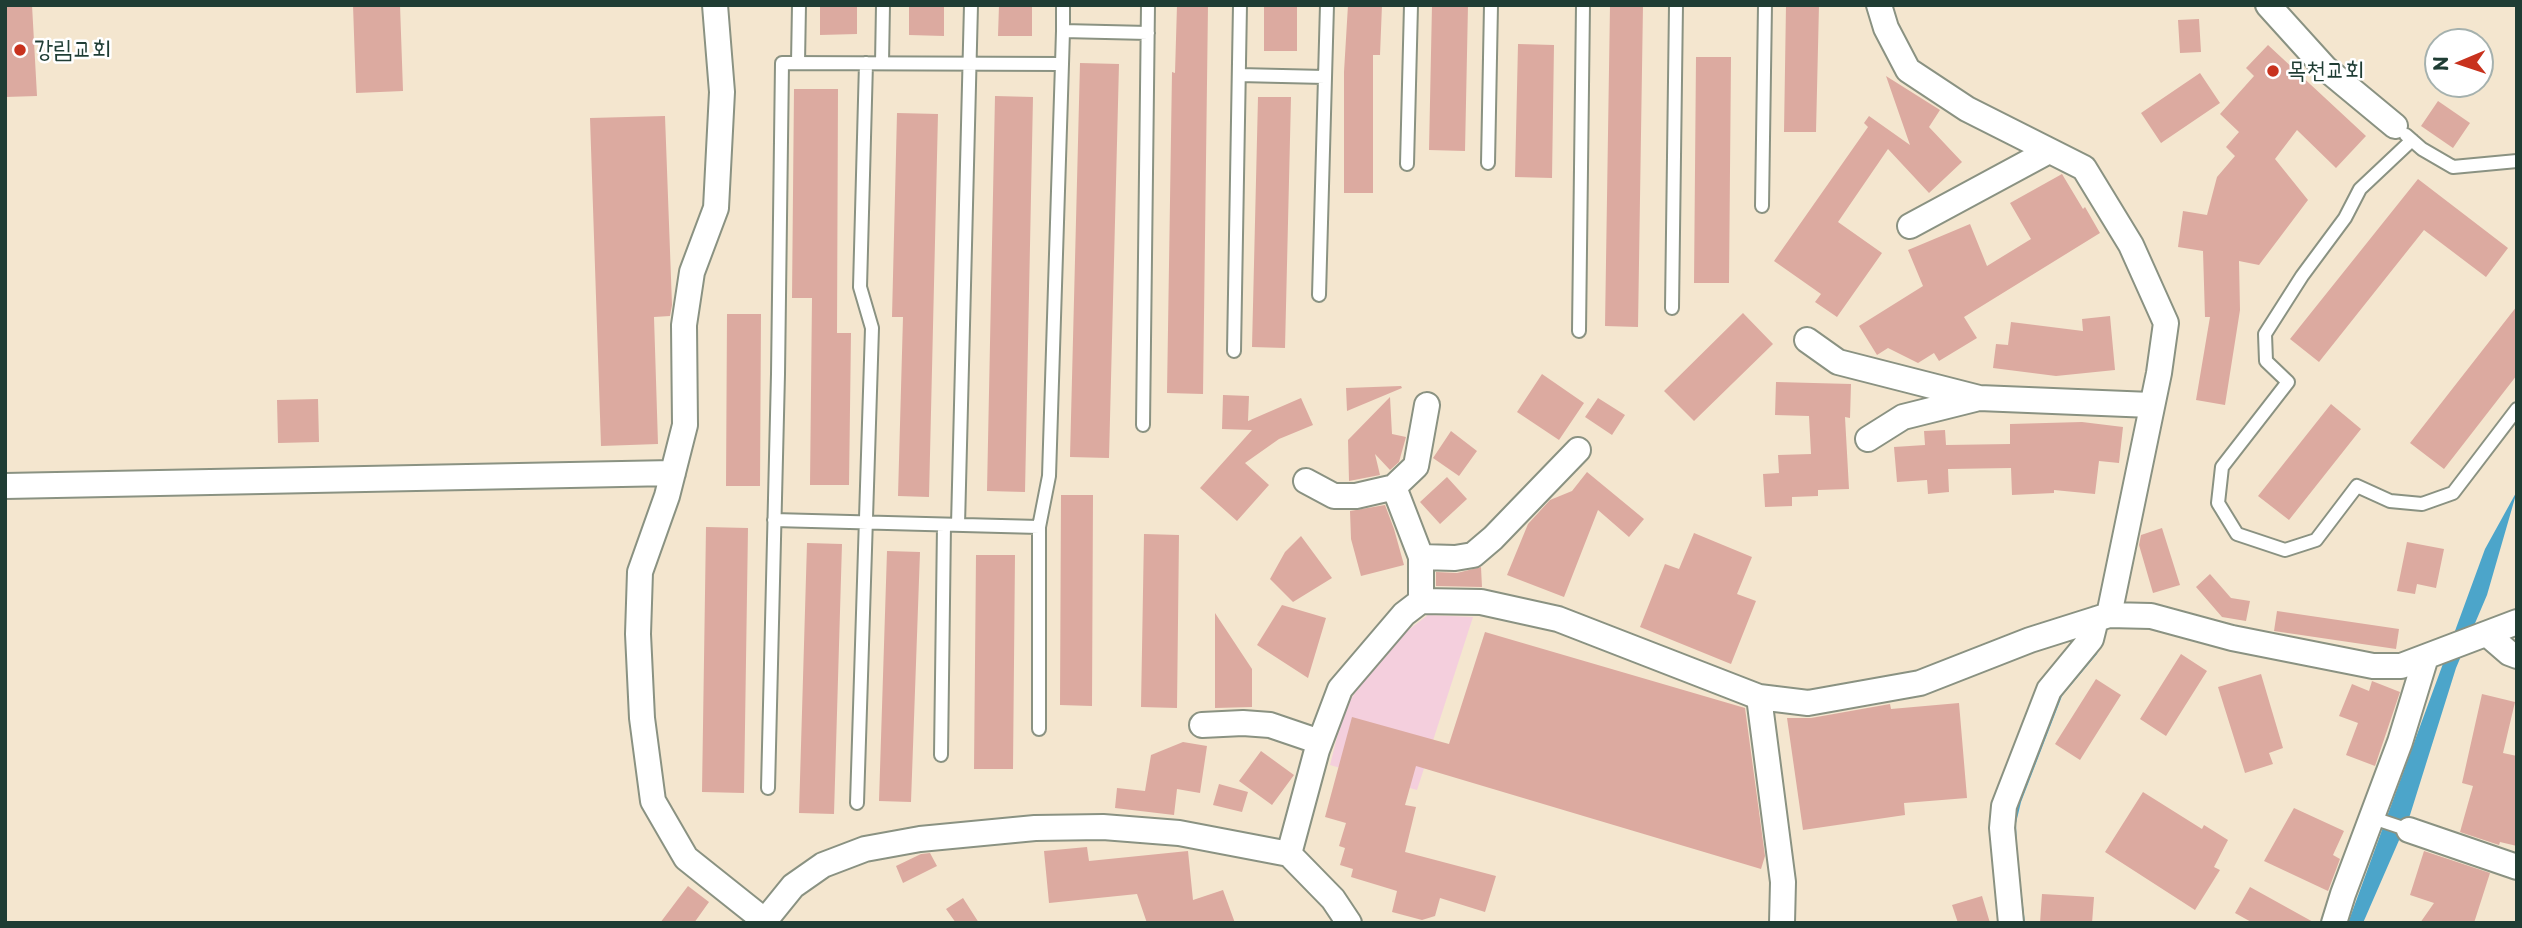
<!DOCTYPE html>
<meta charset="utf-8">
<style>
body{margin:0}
#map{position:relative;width:2522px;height:928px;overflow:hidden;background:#f4e6cf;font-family:"Playpen Sans",sans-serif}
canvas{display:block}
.frame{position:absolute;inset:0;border:7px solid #1f3d34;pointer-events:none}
.north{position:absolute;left:2424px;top:28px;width:70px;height:70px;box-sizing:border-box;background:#fff;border:2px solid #a5b1ae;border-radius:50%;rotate:268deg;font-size:19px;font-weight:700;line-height:28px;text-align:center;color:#1f3d34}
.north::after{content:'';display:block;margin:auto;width:24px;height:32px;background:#c8321e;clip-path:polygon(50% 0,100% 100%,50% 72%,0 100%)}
</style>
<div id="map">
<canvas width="2522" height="928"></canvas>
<div class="frame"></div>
<div class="north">N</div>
</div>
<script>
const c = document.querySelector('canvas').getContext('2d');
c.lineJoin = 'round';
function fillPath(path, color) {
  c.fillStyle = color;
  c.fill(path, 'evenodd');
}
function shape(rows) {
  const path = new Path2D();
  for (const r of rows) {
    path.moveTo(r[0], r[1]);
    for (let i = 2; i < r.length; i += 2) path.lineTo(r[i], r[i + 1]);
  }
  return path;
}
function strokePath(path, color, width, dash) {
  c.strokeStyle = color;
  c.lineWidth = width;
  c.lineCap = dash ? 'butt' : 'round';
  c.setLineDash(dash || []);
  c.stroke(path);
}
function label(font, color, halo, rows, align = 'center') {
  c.font = font + ' "Playpen Sans","Poor Story",sans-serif';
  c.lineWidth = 5;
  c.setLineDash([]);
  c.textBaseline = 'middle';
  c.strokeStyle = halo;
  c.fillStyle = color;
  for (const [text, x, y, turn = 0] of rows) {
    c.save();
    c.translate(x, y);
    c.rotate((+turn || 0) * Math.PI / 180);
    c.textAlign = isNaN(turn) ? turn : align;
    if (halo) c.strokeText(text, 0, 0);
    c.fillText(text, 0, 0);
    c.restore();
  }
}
const built = shape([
 [1428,615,1473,617,1417,790,1330,765,1344,709,1368,674,1407,631]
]);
const water = shape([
 [2517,491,2487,595,2456,668,2410,815,2363,923,2348,923,2485,549],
 [2104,626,2104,639,2097,654,2062,696,2021,802,2016,823,2017,853,2025,923,2018,923,2009,833,2043,711]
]);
const building = shape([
 [5,5,32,5,37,96,5,97],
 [353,5,400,5,403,91,356,93],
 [820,5,857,5,857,34,820,35],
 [909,5,944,5,944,36,909,35],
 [999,5,1032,5,1032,36,998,36],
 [1177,5,1208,5,1203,394,1167,393,1172,72,1175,73],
 [1264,5,1297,5,1297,51,1264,51],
 [1348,5,1382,5,1380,55,1373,55,1373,193,1344,193,1344,72],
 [1432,5,1468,5,1465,151,1429,150],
 [1610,5,1643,5,1638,327,1605,326],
 [1786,5,1819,5,1816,132,1784,132],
 [2199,19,2201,52,2180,53,2178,20],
 [1518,44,1554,45,1552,178,1515,177],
 [2268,45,2366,136,2336,168,2297,130,2275,159,2308,200,2259,265,2239,261,2240,310,2225,405,2196,400,2210,317,2205,317,2203,251,2178,247,2183,211,2207,215,2217,177,2235,156,2226,147,2239,132,2220,114,2254,76,2246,68],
 [1696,57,1731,57,1729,283,1694,283],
 [1080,63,1119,64,1109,458,1070,457],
 [2200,73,2220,103,2161,143,2141,113],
 [1886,76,1940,110,1929,127,1962,162,1929,193,1888,149,1838,222,1882,253,1837,317,1815,302,1821,294,1774,261,1868,127,1864,123,1869,116,1910,145],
 [794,89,838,89,837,333,851,333,849,485,810,485,812,298,792,298],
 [995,96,1033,97,1025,492,987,491],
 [1258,97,1291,97,1285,348,1252,347],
 [2438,101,2470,123,2453,148,2421,126],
 [897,113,938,114,929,497,898,496,903,317,892,317],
 [665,116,672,305,670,316,654,317,658,444,601,446,590,118],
 [2062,174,2083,209,2085,207,2100,233,1964,317,1977,338,1939,361,1934,353,1918,363,1888,348,1877,355,1859,326,1923,286,1908,250,1970,224,1987,266,2031,239,2010,203],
 [2418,179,2508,248,2486,277,2424,230,2319,362,2290,339],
 [2517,306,2517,375,2444,469,2410,443],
 [1743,313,1773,344,1694,421,1664,391],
 [727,314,761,314,760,486,726,486],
 [2110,316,2115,370,2056,376,1993,368,1996,344,2008,345,2011,322,2083,331,2082,319],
 [1542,374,1584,403,1559,440,1517,412],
 [1776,382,1851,384,1850,418,1845,417,1849,489,1818,490,1818,496,1792,497,1792,506,1765,507,1763,474,1779,473,1778,455,1811,454,1809,416,1775,415],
 [1401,386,1402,388,1347,411,1346,388],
 [1223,395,1249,396,1248,421,1301,398,1313,425,1279,439,1245,463,1269,485,1237,521,1200,488,1252,430,1222,429],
 [1390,397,1392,434,1406,437,1399,462,1390,470,1375,454,1380,475,1349,481,1348,440],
 [1598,398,1625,415,1612,435,1585,417],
 [318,399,319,442,278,443,277,400],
 [2331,404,2361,429,2289,520,2258,496],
 [2082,422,2123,427,2119,463,2099,461,2095,494,2054,490,2054,493,2012,495,2011,468,1948,469,1949,492,1928,494,1927,480,1897,482,1894,447,1925,445,1924,431,1945,430,1946,445,2010,444,2010,424],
 [1451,431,1477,451,1459,476,1433,458],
 [1587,472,1644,519,1629,537,1598,510,1564,597,1507,575,1528,524,1550,500,1572,491],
 [1447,477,1467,499,1440,524,1420,502],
 [1061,495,1093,495,1092,706,1060,705],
 [1385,505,1394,529,1404,565,1361,576,1351,539,1350,511],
 [706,527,748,528,744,793,702,792],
 [2162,528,2180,585,2153,593,2139,545,2141,535],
 [1694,533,1752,557,1737,594,1756,601,1731,664,1640,627,1665,564,1679,569],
 [1144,534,1179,535,1177,708,1141,707],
 [1301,536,1332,578,1293,602,1270,579,1285,552],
 [2407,542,2444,549,2436,588,2417,584,2415,594,2397,591],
 [807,543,842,544,834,814,799,813],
 [887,551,920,552,911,802,879,801],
 [976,555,1015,555,1013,769,974,769],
 [1481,567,1482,587,1436,586,1436,572,1457,573],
 [2210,574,2231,598,2250,601,2246,621,2222,617,2196,587],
 [1282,605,1326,618,1308,678,1257,645],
 [2277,611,2399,629,2396,649,2274,631],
 [1215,613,1252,669,1252,707,1215,708],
 [1485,632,1745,708,1765,856,1761,869,1416,766,1405,805,1416,807,1405,852,1496,876,1485,912,1440,898,1435,916,1422,920,1392,912,1397,891,1351,877,1353,869,1340,865,1345,848,1339,846,1346,823,1325,817,1352,717,1449,744],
 [2181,654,2207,671,2166,736,2140,719],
 [2261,674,2283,748,2269,753,2273,764,2245,773,2218,687],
 [2096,679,2121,695,2080,760,2055,744],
 [2372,681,2400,692,2375,766,2346,755,2358,723,2339,716,2352,684,2369,691],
 [2482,694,2515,702,2503,753,2517,756,2517,846,2500,842,2499,845,2460,832,2473,786,2462,783],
 [1959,703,1967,798,1904,803,1905,815,1803,830,1787,718,1811,718,1890,704,1891,709],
 [1183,742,1207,746,1200,793,1177,789,1174,815,1115,808,1117,788,1145,791,1151,755],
 [1261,751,1294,775,1272,805,1239,781],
 [1219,784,1248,792,1242,812,1213,805],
 [2143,792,2202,829,2204,825,2228,840,2214,867,2220,870,2195,910,2105,852],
 [2294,808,2344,831,2333,855,2340,859,2328,891,2264,861],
 [1087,847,1089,861,1188,851,1193,900,1223,890,1235,923,1147,923,1137,894,1049,903,1044,851],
 [2424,851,2490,873,2474,923,2420,923,2434,903,2410,895],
 [930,853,937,866,903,883,896,866,921,854],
 [688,886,709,902,694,923,660,923],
 [2250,887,2315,923,2253,923,2235,913],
 [2042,894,2094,897,2092,923,2040,923],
 [1982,896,1990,923,1958,923,1952,905],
 [963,898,979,923,956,923,946,909]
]);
const lane = shape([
 [1063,31,1063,5],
 [798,63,799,5],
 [882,63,883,5],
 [1239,75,1325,77],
 [2406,135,2422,149,2453,167,2517,161],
 [2412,140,2360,189,2345,218,2302,276,2265,334,2266,361,2288,382,2222,467,2218,503,2237,534,2285,550,2316,540,2357,486,2390,501,2422,504,2453,493,2517,409],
 [1488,163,1491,5],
 [1407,164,1411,5],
 [1762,206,1765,5],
 [1319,295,1327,5],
 [1672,308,1676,5],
 [1579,331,1583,5],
 [1234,351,1240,5],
 [1143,425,1148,5],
 [774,520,1039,527],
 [958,525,971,5],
 [1039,729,1039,527,1049,476,1062,64],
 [941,755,944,525],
 [768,788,778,374,782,63,1062,64,1063,31,1148,33],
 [857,803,872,328,860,287,866,63],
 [2373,818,2409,830]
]);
const street = shape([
 [715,5,722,92,716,208,692,272,684,325,685,425,667,496,640,572,638,634,642,718,653,801,686,858,765,921],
 [1879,5,1886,28,1908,70,1967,109,2084,168,2131,245,2166,323,2159,373,2109,615],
 [2268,5,2325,68,2395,126],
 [1910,226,2049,151],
 [1807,340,1838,362,1979,398,2151,405],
 [1868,439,1903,417,1975,399],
 [1306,481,1334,496,1356,496,1395,487],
 [5,486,673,473],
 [1421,557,1455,558,1473,555,1493,538,1578,450],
 [1421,601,1421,557,1394,487,1416,466,1427,405],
 [2487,634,2509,653,2517,656],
 [1759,697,1783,882,1782,923],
 [1202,725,1243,723,1270,725,1320,742],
 [2409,830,2517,867],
 [1289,854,1317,750,1340,689,1404,614,1421,601,1481,602,1558,619,1759,697,1808,703,1920,683,2030,640,2109,615,2151,616,2232,638,2373,666,2401,666,2517,622],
 [763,923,793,886,823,865,865,849,920,839,1035,828,1103,827,1179,833,1289,854,1333,899,1349,923],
 [2011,923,2002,828,2004,806,2049,690,2091,639,2096,619],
 [2334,923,2343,894,2400,742,2426,657]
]);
const markers = [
 [20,50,7,"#c8321e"],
 [2273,71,7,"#c8321e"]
];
const poiNames = [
 ["강림교회",34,50],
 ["목천교회",2287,71]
];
fillPath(built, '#f4cfdd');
fillPath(water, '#4ca5ca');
fillPath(building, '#dcaaa0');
strokePath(lane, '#8a9282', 16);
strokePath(street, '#8a9282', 28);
strokePath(lane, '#fff', 12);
strokePath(street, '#fff', 24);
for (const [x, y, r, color] of markers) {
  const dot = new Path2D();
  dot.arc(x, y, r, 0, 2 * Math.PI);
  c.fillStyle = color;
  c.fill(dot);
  strokePath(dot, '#fff', 2.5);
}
label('24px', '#1f3d34', '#fff', poiNames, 'left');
</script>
